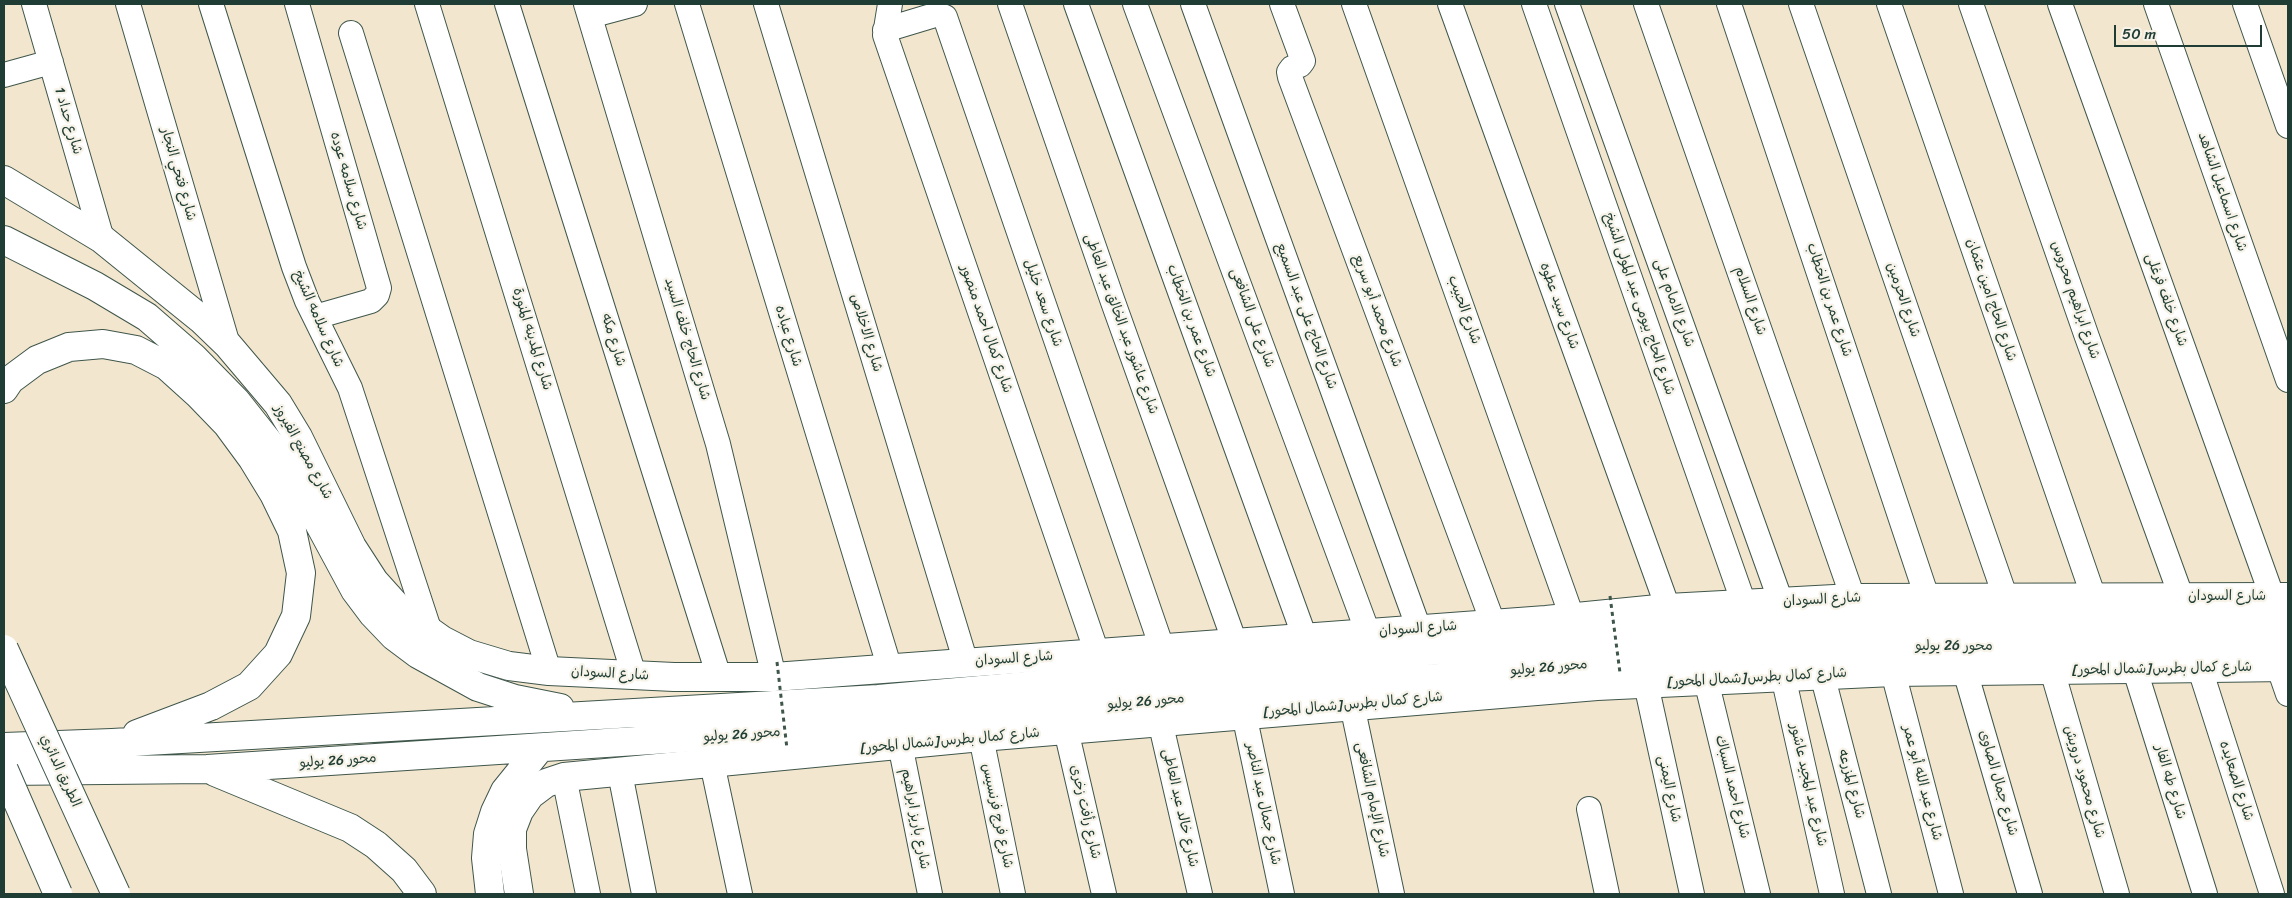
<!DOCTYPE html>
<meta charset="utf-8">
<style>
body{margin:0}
#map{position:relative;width:2292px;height:898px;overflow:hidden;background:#f3e6ce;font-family:Sriracha,sans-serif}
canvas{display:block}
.frame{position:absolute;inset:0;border:5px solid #1f3d34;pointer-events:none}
.scale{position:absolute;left:2114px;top:25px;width:148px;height:22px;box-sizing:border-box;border:2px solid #1f3d34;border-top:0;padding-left:6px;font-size:15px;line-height:18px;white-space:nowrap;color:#1f3d34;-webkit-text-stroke:4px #f7f3e8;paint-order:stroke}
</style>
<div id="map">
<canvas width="2292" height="898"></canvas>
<div class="frame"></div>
<div class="scale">50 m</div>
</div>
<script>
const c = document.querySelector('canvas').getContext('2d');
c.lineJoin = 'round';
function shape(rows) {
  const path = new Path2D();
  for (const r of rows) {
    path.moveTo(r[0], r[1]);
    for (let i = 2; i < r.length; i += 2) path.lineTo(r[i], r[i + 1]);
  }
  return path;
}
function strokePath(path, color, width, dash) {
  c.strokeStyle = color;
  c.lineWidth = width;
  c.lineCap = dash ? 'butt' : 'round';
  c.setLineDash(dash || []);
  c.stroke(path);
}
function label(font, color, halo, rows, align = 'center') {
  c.font = font + ' Sriracha,"Playpen Sans Arabic",sans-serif';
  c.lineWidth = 4.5;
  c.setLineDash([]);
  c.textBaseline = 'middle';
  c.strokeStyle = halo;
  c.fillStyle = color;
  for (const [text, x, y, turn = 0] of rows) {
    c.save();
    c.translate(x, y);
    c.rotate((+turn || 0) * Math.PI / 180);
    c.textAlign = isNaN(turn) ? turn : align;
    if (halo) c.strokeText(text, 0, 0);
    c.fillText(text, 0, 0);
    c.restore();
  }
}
const street = shape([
 [34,4,102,239],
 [128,4,228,345],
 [211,4,294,267,307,301,350,388,430,632],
 [297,4,379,288,377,295,371,301,315,317],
 [427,4,634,675],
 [507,4,719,677],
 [586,4,718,444,774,677],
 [687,4,890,669],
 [766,4,966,663],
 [890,4,885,35,1097,653],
 [1010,4,1113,302,1235,643],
 [1076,4,1305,638],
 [1135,4,1368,633],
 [1193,4,1419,629],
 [1282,4,1303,61,1300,65,1292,68,1289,72,1290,77,1493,623],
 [1354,4,1572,617],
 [1450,4,1668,608],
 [1534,4,1744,604],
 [1567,4,1781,602],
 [1646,4,1853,598],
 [1729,4,1927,597],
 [1801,4,2005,596],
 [1889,4,2093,595],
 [1971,4,2087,337,2181,596],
 [2060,4,2272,596],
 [2156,4,2288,380],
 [2245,4,2288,126],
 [590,16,635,4],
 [885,30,938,14,945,17,1162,648],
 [351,33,549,671],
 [4,75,51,62],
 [2279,668,2288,694],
 [2200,669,2272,894],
 [2052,670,2117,894],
 [2135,670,2205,894],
 [1965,671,2030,894],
 [1893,672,1951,894],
 [1822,674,1879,894],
 [1783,676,1832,894],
 [1706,680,1758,894],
 [1646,684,1692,894],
 [1352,705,1392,894],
 [1244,714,1282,894],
 [1160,721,1200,894],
 [1066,730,1104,894],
 [981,737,1013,894],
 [900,744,930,894],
 [712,763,740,894],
 [620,773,644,894],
 [564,777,588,894],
 [1589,809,1607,894]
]);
const secondary = shape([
 [4,180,102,239,201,319,228,345,278,404,298,437,352,547,374,581,401,611,442,640,469,654,509,666,549,671,674,677,774,677,1546,620,1668,608,1853,598,2288,597],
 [519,894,512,849,512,829,519,811,530,795,546,783,564,777,981,737,1597,686,1893,672,2288,667]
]);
const highway = shape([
 [4,240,95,286,147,317,193,357,236,401,274,449,307,501,355,590,373,614,394,636,418,654,478,687,515,699,560,708],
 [4,389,10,380,37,360,69,347,103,344,136,350,167,366,198,394,227,424,252,458,274,494,292,531,301,573,296,616,278,654,249,686,211,706,137,734],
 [4,747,112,743,878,699,1436,650,1808,623,1909,620,2288,621],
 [4,771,207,769,882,725,1759,651,1904,646,2288,646],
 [215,772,350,828,376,845,404,870,422,894],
 [490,894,486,858,488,834,495,812,505,791,539,749]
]);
const pathBridge = shape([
 [1610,596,1620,673],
 [777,662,787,749]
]);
const highwayBridge = shape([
 [4,649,116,894],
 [4,770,58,894]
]);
const streetNames = [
 ["شارع حداد 1",68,121,74],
 ["شارع فتحي النجار",178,174,74],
 ["شارع سلامه عوده",348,181,74],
 ["شارع اسماعيل الشاهد",2222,192,71],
 ["شارع عمر بن الخطاب",1829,300,72],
 ["شارع الحرمين",1903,300,71],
 ["شارع الحاج امين عثمان",1991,300,71],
 ["شارع ابراهيم محروس",2075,300,71],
 ["شارع خلف فرغلى",2166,300,70],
 ["شارع السلام",1750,301,71],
 ["شارع سعد خليل",1043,303,71],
 ["شارع الامام على",1674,303,70],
 ["شارع الحاج بيومى عبد المولى الشيخ",1639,304,71],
 ["شارع سيد عطوه",1559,306,70],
 ["شارع الحبيب",1464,310,70],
 ["شارع محمد أبو سريع",1377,311,70],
 ["شارع الحاج على عبد السميع",1306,316,70],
 ["شارع على الشافعى",1252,318,70],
 ["شارع سلامه الشيخ",318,319,66],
 ["شارع عمر بن الخطاب",1191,321,70],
 ["شارع عاشور عبد الخالق عبد العاطى",1121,324,70],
 ["شارع كمال احمد منصور",986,329,71],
 ["شارع الاخلاص",866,333,73],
 ["شارع عباده",788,336,73],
 ["شارع المدينه المنورة",532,339,73],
 ["شارع الحاج خلف السيد",687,339,73],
 ["شارع مكه",613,340,73],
 ["شارع مصنع الفيروز",303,452,61],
 ["شارع السودان",2227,596],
 ["شارع السودان",1822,600,-3],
 ["شارع السودان",1418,629,-4],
 ["محور 26 يوليو",1954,646],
 ["شارع السودان",1014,659,-4],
 ["محور 26 يوليو",1549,668,-5],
 ["شارع كمال بطرس[شمال المحور]",2162,669,-1],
 ["شارع السودان",610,674,3],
 ["شارع كمال بطرس[شمال المحور]",1757,678,-3],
 ["محور 26 يوليو",1146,702,-5],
 ["شارع كمال بطرس[شمال المحور]",1353,705,-5],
 ["محور 26 يوليو",742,735,-4],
 ["شارع كمال بطرس[شمال المحور]",950,741,-5],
 ["محور 26 يوليو",338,761,-4],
 ["الطريق الدائري",60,771,65],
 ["شارع الصعايده",2236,781,72],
 ["شارع محمود درويش",2084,782,74],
 ["شارع طه الفار",2170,782,73],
 ["شارع عبد الله أبو عمر",1922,783,75],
 ["شارع جمال الصاوى",1998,783,74],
 ["شارع المزرعه",1851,784,75],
 ["شارع عبد المجيد عاشور",1808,785,77],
 ["شارع احمد السباك",1732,787,76],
 ["شارع اليمنى",1669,789,78],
 ["شارع الإمام الشافعى",1372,800,78],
 ["شارع جمال عبد الناصر",1263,804,78],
 ["شارع خالد عبد العاطى",1180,808,77],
 ["شارع رأفت زخرى",1085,812,77],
 ["شارع فرج فرنسيس",997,816,78],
 ["شارع باريز ابراهيم",915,819,79]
];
strokePath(street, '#3f564b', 26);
strokePath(secondary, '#3f564b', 30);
strokePath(highway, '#3f564b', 30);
strokePath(street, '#fff', 24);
strokePath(secondary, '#fff', 28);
strokePath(highway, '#fff', 28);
strokePath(highwayBridge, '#3f564b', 30, []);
strokePath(pathBridge, '#3f564b', 3, [4, 4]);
strokePath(highwayBridge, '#fff', 28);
label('14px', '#1f3d34', '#f7f3e8', streetNames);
</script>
